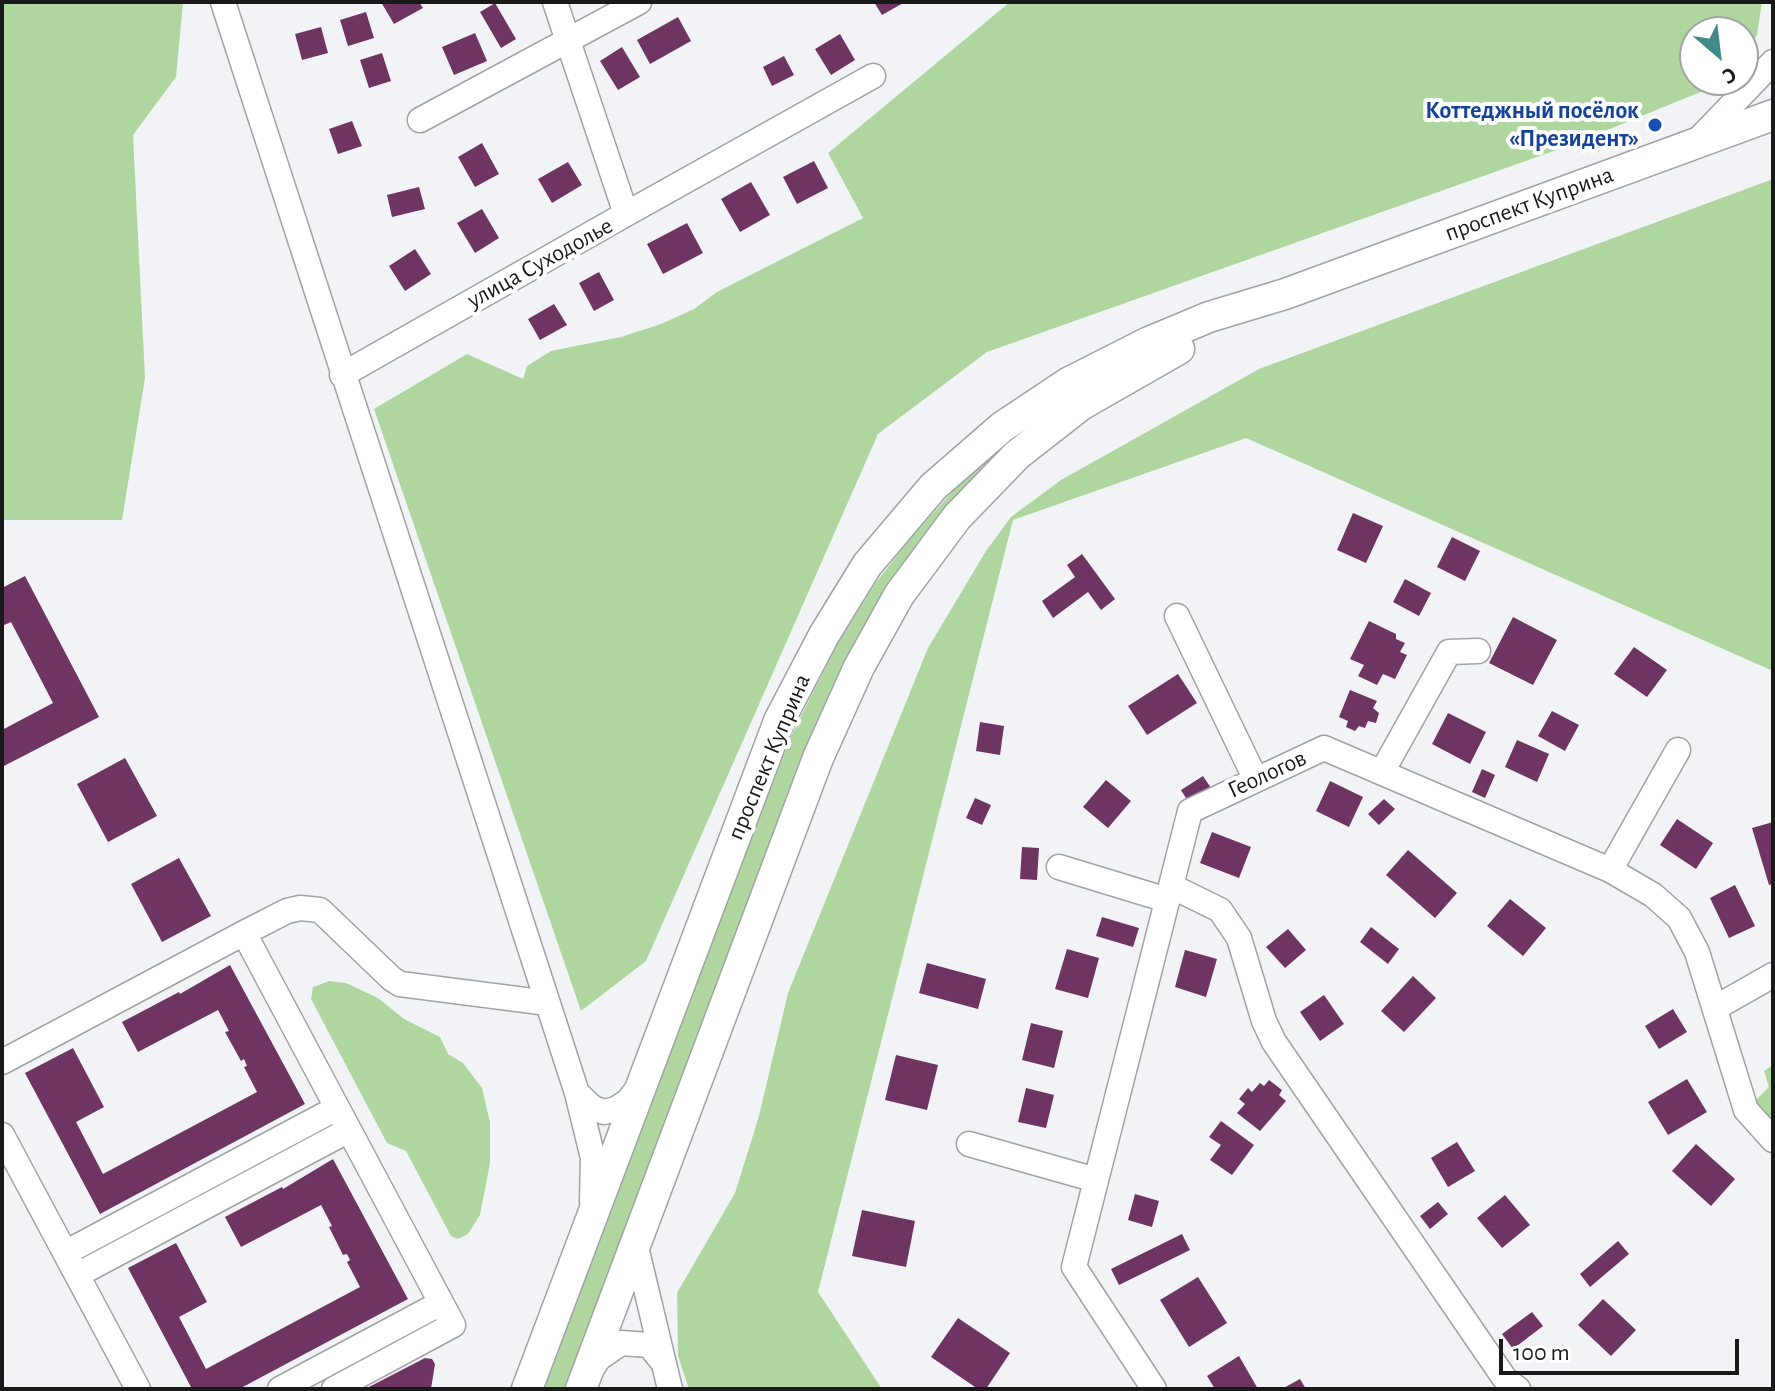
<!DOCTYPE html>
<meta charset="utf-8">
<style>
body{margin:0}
#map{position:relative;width:1775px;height:1391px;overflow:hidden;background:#f2f3f6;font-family:"Alegreya Sans",sans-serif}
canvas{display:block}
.frame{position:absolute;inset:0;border:4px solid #19191a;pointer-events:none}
.north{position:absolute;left:1679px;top:16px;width:80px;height:80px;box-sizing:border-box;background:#fff;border:2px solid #a3a3a3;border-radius:50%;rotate:152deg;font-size:22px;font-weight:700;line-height:32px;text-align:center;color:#19191a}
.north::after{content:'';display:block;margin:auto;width:28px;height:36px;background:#428a89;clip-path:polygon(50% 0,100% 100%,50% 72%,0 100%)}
.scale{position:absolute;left:1499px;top:1339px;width:240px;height:36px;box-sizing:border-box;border:4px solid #19191a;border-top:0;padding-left:10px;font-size:24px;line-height:28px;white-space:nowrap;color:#19191a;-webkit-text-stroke:6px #fff;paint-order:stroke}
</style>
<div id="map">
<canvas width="1775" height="1391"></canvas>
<div class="frame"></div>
<div class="north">С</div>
<div class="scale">100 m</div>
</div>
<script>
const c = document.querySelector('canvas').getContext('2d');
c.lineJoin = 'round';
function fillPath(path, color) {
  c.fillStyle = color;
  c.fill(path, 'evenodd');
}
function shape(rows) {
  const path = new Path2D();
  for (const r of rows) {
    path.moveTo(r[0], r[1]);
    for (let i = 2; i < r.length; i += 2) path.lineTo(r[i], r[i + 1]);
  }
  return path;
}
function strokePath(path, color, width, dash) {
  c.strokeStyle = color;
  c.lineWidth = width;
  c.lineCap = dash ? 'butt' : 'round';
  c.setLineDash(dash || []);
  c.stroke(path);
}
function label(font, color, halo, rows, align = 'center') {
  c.font = font + ' "Alegreya Sans",sans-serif';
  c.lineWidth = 8;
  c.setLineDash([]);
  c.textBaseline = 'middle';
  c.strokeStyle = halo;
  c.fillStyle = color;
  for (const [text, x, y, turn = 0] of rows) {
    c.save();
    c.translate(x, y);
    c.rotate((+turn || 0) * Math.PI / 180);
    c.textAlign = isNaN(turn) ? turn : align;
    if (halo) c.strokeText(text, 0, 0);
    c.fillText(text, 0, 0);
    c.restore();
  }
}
const green = shape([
 [2,2,183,2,176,77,133,135,145,378,122,520,2,520],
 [1010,2,1762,2,1757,35,1743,59,1743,32,1695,32,1695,80,1730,80,1568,146,987,352,878,434,646,961,581,1011,374,409,467,354,523,379,527,366,551,351,621,337,661,324,694,309,717,292,863,218,828,153],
 [1773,179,1773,671,1246,438,1013,520,818,1292,882,1389,689,1389,678,1356,677,1293,735,1193,759,1116,788,993,928,648,986,551,1011,517,1061,480,1259,369],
 [1006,445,961,492,918,542,884,592,849,652,808,744,565,1389,542,1389,693,985,792,734,837,645,875,584,912,536,956,488],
 [329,981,346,983,378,998,404,1019,440,1037,448,1054,463,1063,482,1088,490,1122,490,1163,480,1215,468,1234,458,1239,451,1236,406,1151,387,1143,311,999,313,987],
 [1773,1065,1773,1126,1753,1103,1769,1087,1764,1071]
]);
const building = shape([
 [381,2,419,2,423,8,394,24],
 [874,2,905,2,882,15],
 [495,3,516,39,501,48,480,12],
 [366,12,374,38,348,46,340,20],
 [678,17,691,41,650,64,637,40],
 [321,27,328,53,302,60,295,34],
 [475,33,487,61,454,75,442,47],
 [840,34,855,60,831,75,815,49],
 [622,47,640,77,618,90,600,61],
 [382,53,391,81,369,88,360,60],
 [784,56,794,75,772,86,763,67],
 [352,121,362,146,338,154,329,129],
 [482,143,499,174,475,187,458,157],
 [814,161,828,188,797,204,783,177],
 [568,162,582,185,552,203,538,179],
 [751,182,770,215,740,232,721,199],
 [419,187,425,209,392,217,387,195],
 [482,209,499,238,475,253,457,223],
 [687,223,703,253,663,274,647,244],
 [415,249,431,274,405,291,389,266],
 [599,272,614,300,594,311,579,283],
 [554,304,567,325,540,340,528,319],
 [1353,513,1383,526,1366,563,1337,550],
 [1452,537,1480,551,1465,581,1437,567],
 [1082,554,1115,599,1101,610,1088,592,1053,618,1042,601,1075,577,1067,565],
 [25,576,99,717,2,767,2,730,53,703,11,622,2,626,2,588],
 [1405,579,1431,593,1419,616,1393,602],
 [1513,617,1557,640,1533,685,1489,663],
 [1369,621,1396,634,1396,639,1405,643,1400,652,1407,655,1395,679,1383,674,1377,685,1358,676,1364,665,1350,659],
 [1634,647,1667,670,1647,697,1614,674],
 [1178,674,1197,703,1147,735,1128,706],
 [1350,690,1377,701,1373,708,1379,713,1376,723,1368,721,1365,728,1359,726,1355,731,1346,727,1348,721,1339,717],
 [1552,711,1579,725,1565,751,1538,736],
 [1448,713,1486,732,1470,764,1432,744],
 [980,722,1004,726,1000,755,976,751],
 [1517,740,1549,754,1537,782,1505,767],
 [125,758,157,816,108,842,77,784],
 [1482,769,1495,775,1485,798,1472,792],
 [1203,776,1211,788,1189,803,1181,790],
 [1106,780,1131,801,1108,828,1083,807],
 [1330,781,1363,797,1349,827,1316,811],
 [975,798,991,805,982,825,966,818],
 [1384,799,1395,809,1379,825,1368,814],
 [1677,819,1713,843,1696,869,1660,845],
 [1773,822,1773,884,1769,885,1752,828],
 [1212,832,1251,847,1239,878,1200,863],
 [1022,847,1039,848,1037,880,1020,879],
 [1408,850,1457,893,1435,918,1386,875],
 [179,858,211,916,162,942,131,884],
 [1735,885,1755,926,1729,938,1710,898],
 [1510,899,1546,928,1523,956,1487,926],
 [1102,917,1139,928,1133,947,1096,936],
 [1371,927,1399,949,1388,964,1360,942],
 [1288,929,1306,950,1285,968,1266,947],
 [1067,949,1099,958,1088,998,1055,989],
 [1185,950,1217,959,1206,997,1175,987],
 [927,963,986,979,978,1009,919,993],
 [230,965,305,1104,100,1214,25,1073,73,1048,104,1107,76,1122,103,1174,257,1092,244,1067,247,1066,244,1059,241,1061,225,1032,229,1031,218,1010,138,1052,122,1022,179,992,180,994],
 [1413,976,1436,998,1404,1032,1381,1011],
 [1324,995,1344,1024,1320,1041,1300,1012],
 [1673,1009,1687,1032,1659,1049,1645,1026],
 [1031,1023,1063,1031,1054,1068,1022,1060],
 [896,1055,938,1065,927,1110,885,1100],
 [1687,1079,1707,1112,1668,1135,1648,1102],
 [1269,1080,1282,1090,1279,1095,1286,1101,1260,1131,1237,1113,1245,1104,1239,1099,1248,1088,1252,1092,1260,1083,1264,1086],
 [1026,1088,1054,1095,1046,1128,1018,1122],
 [1221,1121,1254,1145,1232,1175,1210,1160,1221,1145,1209,1137],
 [1457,1142,1475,1171,1448,1187,1431,1158],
 [1696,1144,1735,1179,1711,1206,1672,1171],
 [333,1159,408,1299,239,1389,192,1389,128,1268,176,1243,207,1302,179,1317,206,1369,360,1287,347,1262,350,1260,347,1254,343,1255,329,1227,332,1226,321,1205,241,1247,225,1217,282,1187,283,1189],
 [1135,1194,1159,1201,1152,1227,1128,1220],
 [1505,1195,1530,1225,1502,1248,1477,1218],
 [1438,1202,1448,1214,1430,1229,1420,1216],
 [862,1210,915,1221,906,1267,852,1256],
 [1182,1234,1190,1250,1119,1285,1111,1269],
 [1618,1241,1629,1254,1590,1287,1580,1274],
 [1198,1277,1227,1323,1189,1347,1160,1300],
 [1603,1299,1636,1330,1611,1356,1578,1325],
 [1532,1312,1543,1326,1513,1349,1502,1334],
 [958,1318,1010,1353,986,1389,978,1389,931,1357],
 [1239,1356,1258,1389,1215,1389,1207,1376],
 [425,1358,432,1359,435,1364,431,1389,365,1389],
 [1300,1379,1306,1389,1282,1389,1289,1385]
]);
const minor = shape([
 [223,2,577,1093,593,1158,592,1201],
 [420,120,639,2],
 [1695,143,1773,62],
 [626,214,873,76],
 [342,375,626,214,555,2],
 [1177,616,1256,780],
 [1382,772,1449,652,1478,651],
 [1059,867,1167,900],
 [1610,870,1678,750],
 [1171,886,1220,910,1239,938,1264,1021,1274,1042,1505,1379,1518,1389],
 [244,933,453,1325,334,1389],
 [1715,1008,1773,975],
 [2,1062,244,933,287,911,300,908,320,910,392,979,400,984,548,1003],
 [577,1093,593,1108,604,1112,616,1109,628,1101,639,1087],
 [2,1135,138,1389],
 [969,1144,1096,1180],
 [636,1247,670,1389],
 [65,1253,337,1108],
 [77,1275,349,1130],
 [591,1370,599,1358,621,1343,649,1345,661,1360],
 [280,1389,441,1303],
 [1154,1389,1074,1267,1190,811,1324,748,1610,870,1653,895,1679,918,1697,952,1746,1110,1773,1140]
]);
const major = shape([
 [527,1389,779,721,824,635,867,565,933,487,1002,427,1068,383,1149,342,1209,317,1285,294,1773,115],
 [581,1389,818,758,859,667,899,595,957,517,1017,455,1081,405,1179,349]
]);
const markers = [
 [1655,125,8,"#1a4fb4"]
];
const transitNames = [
 ["Коттеджный посёлок",1639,111],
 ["«Президент»",1639,139]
];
const streetNames = [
 ["проспект Куприна",1529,204,-20],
 ["улица Суходолье",540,263,-29],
 ["проспект Куприна",769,757,-67],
 ["Геологов",1267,774,-25]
];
fillPath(green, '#b0d6a0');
fillPath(building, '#6e3562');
strokePath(minor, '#a1a2a5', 27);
strokePath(major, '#a1a2a5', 33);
strokePath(minor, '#fff', 24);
strokePath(major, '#fff', 30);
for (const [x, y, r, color] of markers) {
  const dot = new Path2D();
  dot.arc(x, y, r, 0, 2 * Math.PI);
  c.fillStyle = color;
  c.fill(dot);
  strokePath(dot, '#fff', 3);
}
label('bold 24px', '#164399', '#fff', transitNames, 'right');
label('24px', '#19191a', '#fff', streetNames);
</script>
